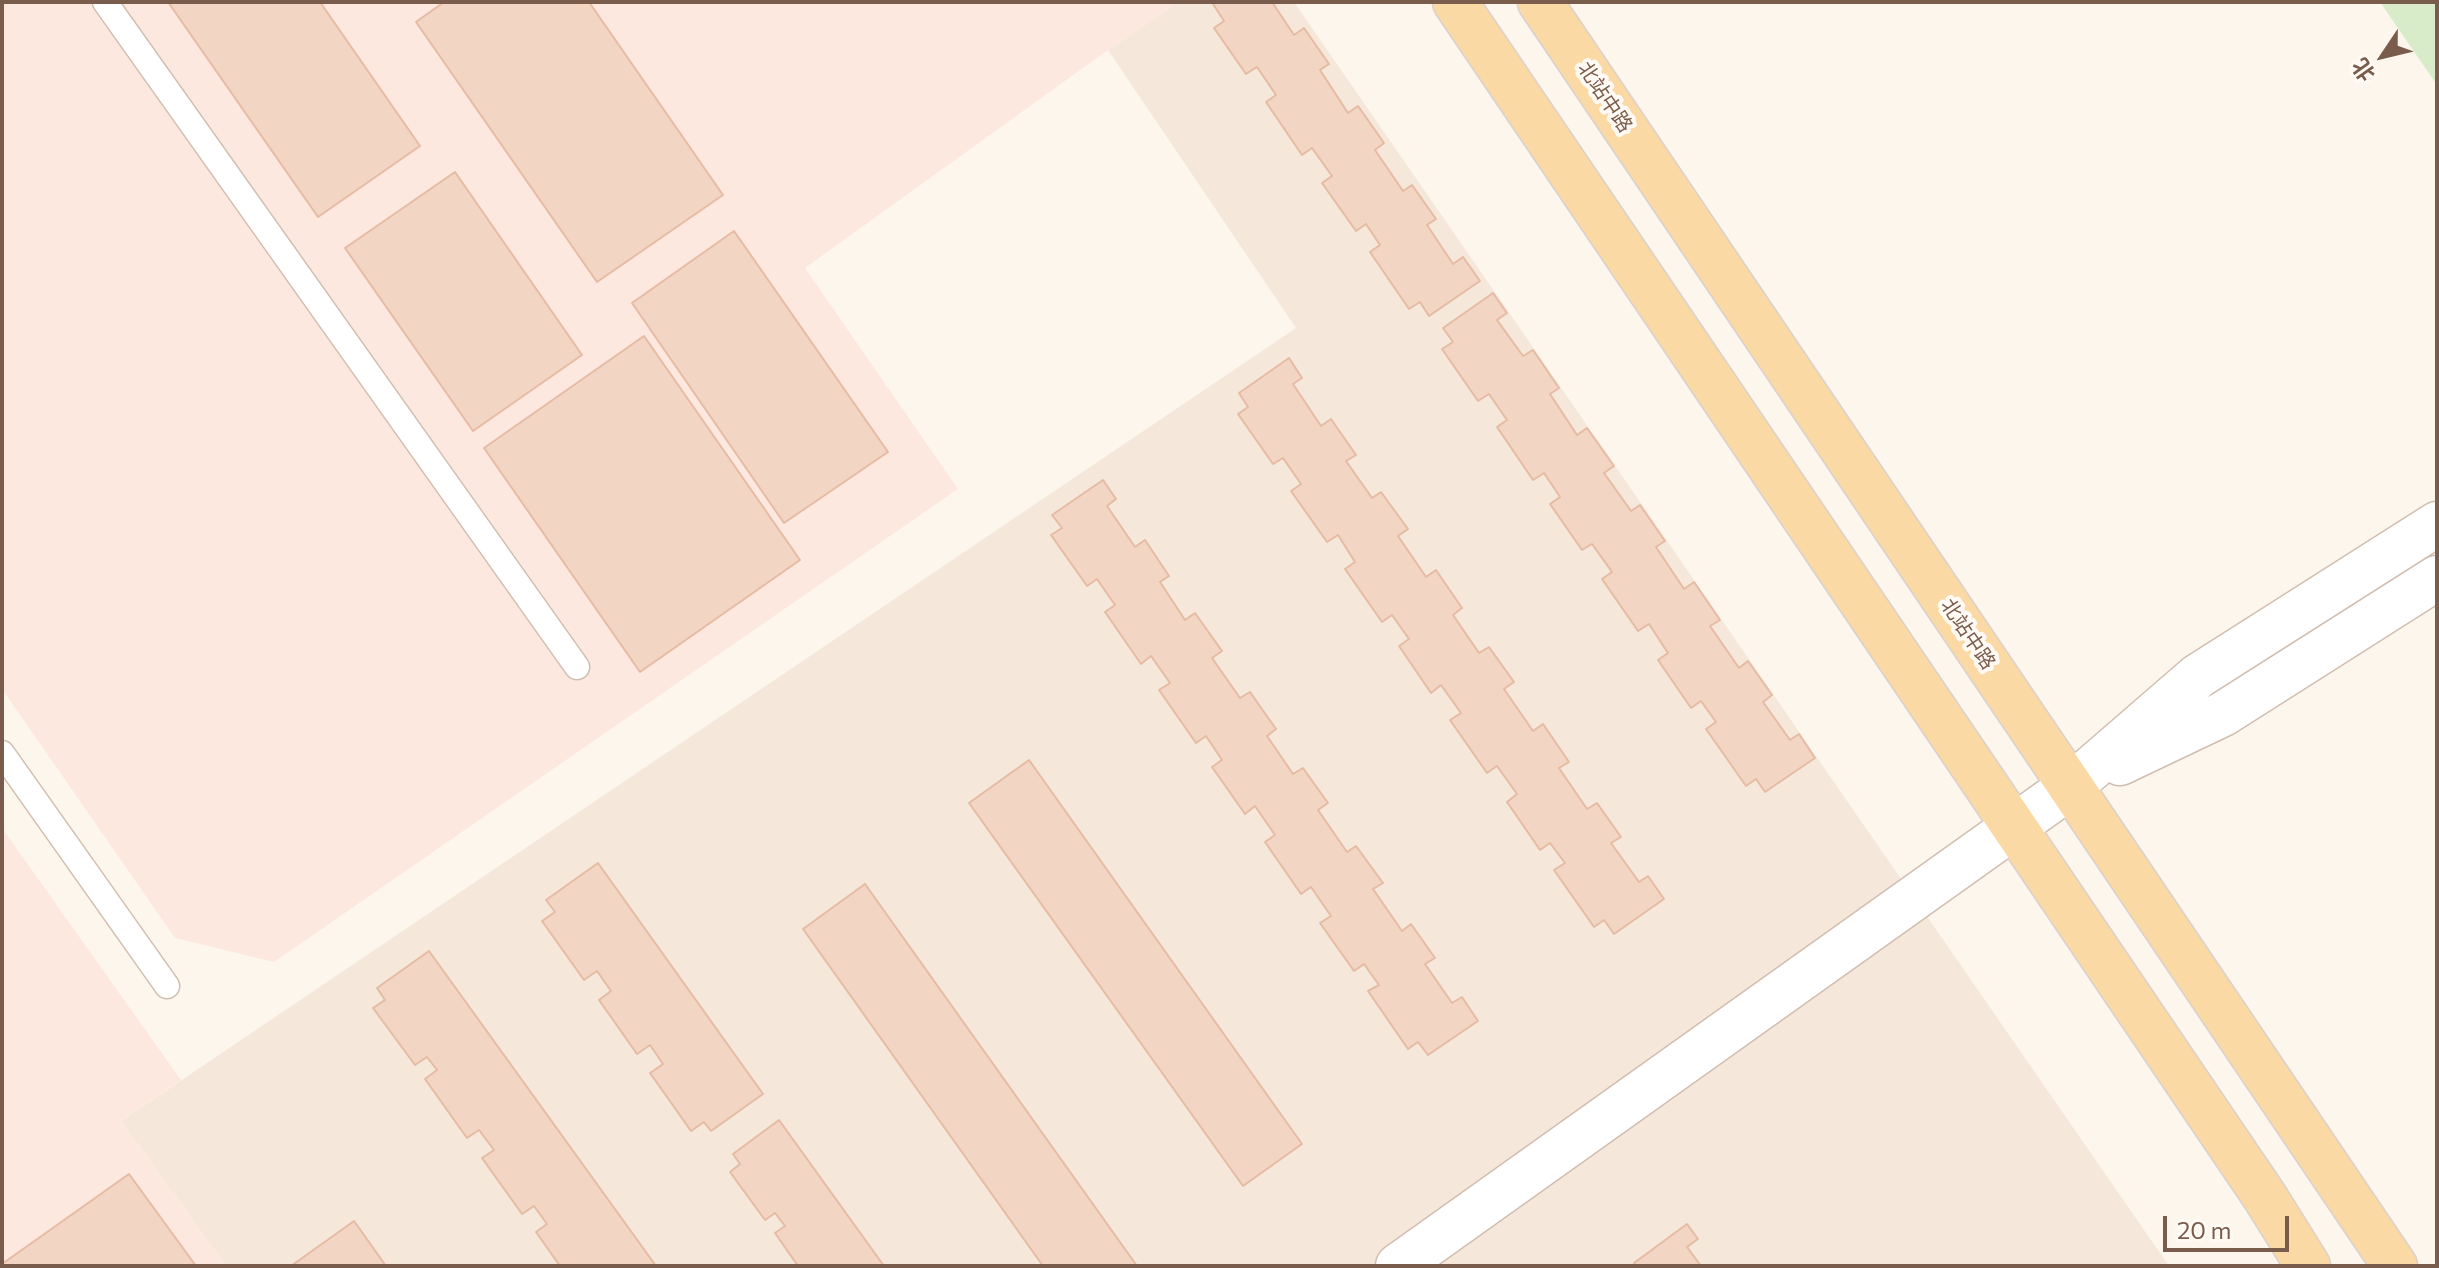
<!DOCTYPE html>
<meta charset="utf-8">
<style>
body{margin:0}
#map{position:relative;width:2439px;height:1268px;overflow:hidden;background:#fdf6ec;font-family:Commissioner,"Noto Sans SC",sans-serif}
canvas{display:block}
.frame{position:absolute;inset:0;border:4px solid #7a5c4d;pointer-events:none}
.north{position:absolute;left:2343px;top:16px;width:80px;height:80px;-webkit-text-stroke:6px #fffaf3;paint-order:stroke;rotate:235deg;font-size:22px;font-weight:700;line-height:32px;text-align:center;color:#7a5c4d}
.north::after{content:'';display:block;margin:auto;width:28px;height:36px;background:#7a5c4d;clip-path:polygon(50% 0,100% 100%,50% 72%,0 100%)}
.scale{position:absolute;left:2163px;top:1216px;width:126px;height:36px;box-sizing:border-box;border:4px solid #7a5c4d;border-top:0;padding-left:10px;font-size:24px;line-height:28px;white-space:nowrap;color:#7a5c4d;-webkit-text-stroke:6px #fffaf3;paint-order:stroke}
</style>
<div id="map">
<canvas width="2439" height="1268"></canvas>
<div class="frame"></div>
<div class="north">北</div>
<div class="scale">20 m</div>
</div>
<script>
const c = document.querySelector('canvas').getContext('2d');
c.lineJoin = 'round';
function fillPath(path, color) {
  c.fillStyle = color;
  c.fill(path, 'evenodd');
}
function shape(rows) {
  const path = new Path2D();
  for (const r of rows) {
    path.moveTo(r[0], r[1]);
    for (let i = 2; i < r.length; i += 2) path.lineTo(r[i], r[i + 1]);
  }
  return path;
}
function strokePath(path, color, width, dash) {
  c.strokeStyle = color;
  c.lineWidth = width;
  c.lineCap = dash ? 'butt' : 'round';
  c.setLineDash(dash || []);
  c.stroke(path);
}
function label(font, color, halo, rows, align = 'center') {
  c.font = font + ' Commissioner,"Noto Sans SC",sans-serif';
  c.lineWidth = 8;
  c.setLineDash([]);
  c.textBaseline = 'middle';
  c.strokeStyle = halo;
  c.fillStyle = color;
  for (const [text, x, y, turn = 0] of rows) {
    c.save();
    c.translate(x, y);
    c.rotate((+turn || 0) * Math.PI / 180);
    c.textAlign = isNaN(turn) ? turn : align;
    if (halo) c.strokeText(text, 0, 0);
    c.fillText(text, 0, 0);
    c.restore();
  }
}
const residential = shape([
 [1179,2,1294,2,2169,1266,226,1266,121,1121,1296,328,1108,50]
]);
const commercial = shape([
 [2,2,1179,2,1108,50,805,268,958,489,274,962,175,938,2,689],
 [2,828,181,1080,121,1121,226,1266,2,1266]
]);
const green = shape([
 [2380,2,2437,2,2437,85]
]);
const building = shape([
 [168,2,320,2,420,146,318,217,168,2],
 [444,2,589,2,723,195,597,282,416,22,444,2],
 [1215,2,1272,2,1294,35,1304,28,1329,64,1320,70,1348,113,1358,106,1384,143,1375,150,1403,191,1412,185,1436,219,1427,225,1453,264,1463,257,1480,281,1429,316,1420,302,1409,309,1370,252,1380,245,1366,224,1356,231,1322,183,1332,176,1312,148,1302,155,1266,102,1276,95,1257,67,1246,74,1214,28,1224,21,1213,4,1215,2],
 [455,172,582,355,473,431,345,248,455,172],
 [734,231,888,452,784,523,632,303,734,231],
 [1493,293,1507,313,1497,320,1523,356,1533,350,1559,388,1550,394,1577,435,1587,428,1614,466,1604,473,1631,511,1640,505,1665,541,1656,547,1684,589,1694,582,1720,620,1710,626,1739,668,1748,661,1772,695,1763,702,1790,740,1799,734,1815,758,1765,792,1756,779,1746,786,1706,729,1716,722,1701,701,1691,708,1658,660,1668,653,1649,624,1638,631,1602,579,1612,572,1592,544,1582,550,1550,504,1560,497,1544,473,1533,480,1497,427,1507,420,1489,394,1478,401,1442,349,1453,342,1443,328,1493,293],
 [644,336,800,560,640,672,484,448,644,336],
 [1289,358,1302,378,1293,384,1321,426,1331,419,1356,455,1346,461,1372,498,1381,492,1408,529,1398,536,1426,577,1436,570,1462,608,1453,615,1479,653,1489,647,1514,682,1504,689,1533,731,1543,724,1569,762,1559,768,1587,809,1597,803,1621,837,1611,843,1639,882,1648,876,1664,899,1614,934,1604,920,1594,927,1554,870,1565,863,1550,843,1540,850,1507,802,1517,794,1497,766,1487,773,1450,720,1461,713,1441,685,1431,693,1399,646,1409,639,1392,615,1382,622,1345,569,1355,562,1338,535,1327,542,1291,491,1301,484,1283,458,1273,464,1238,414,1248,407,1239,393,1289,358],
 [1103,480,1116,499,1107,506,1135,547,1145,540,1169,576,1160,582,1185,620,1195,613,1222,651,1212,658,1240,698,1250,692,1276,729,1267,736,1293,774,1303,768,1328,803,1318,810,1347,852,1356,846,1383,883,1373,889,1402,931,1411,924,1435,958,1425,964,1452,1003,1462,997,1478,1021,1428,1055,1418,1042,1408,1049,1368,991,1379,985,1364,964,1354,971,1320,923,1331,916,1311,887,1301,894,1265,842,1275,835,1255,806,1245,814,1212,767,1222,760,1206,736,1196,743,1159,690,1170,683,1151,656,1141,664,1105,612,1115,605,1097,579,1087,586,1051,535,1062,528,1052,515,1103,480],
 [1029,760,1302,1144,1243,1186,969,803,1029,760],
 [598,863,763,1094,711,1131,704,1122,691,1131,650,1073,663,1064,650,1045,637,1054,599,1000,611,991,597,971,584,980,542,921,555,912,546,900,598,863],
 [865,884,1137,1266,1043,1266,803,929,865,884],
 [429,951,656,1266,560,1266,536,1232,547,1224,534,1206,522,1214,482,1158,494,1150,479,1130,467,1138,425,1079,437,1070,427,1057,415,1065,373,1008,385,1000,377,988,429,951],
 [779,1120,884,1266,798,1266,775,1233,785,1226,775,1213,765,1220,730,1172,740,1164,733,1154,779,1120],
 [129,1174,196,1266,2,1266,2,1264,129,1174],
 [354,1221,386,1266,291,1266,354,1221],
 [1687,1224,1698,1239,1687,1247,1701,1266,1636,1266,1634,1263,1687,1224]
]);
const service = shape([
 [105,2,577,667],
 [2,753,167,986]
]);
const tertiary = shape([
 [2120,763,2223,714,2437,578],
 [1398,1266,2071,786,2198,676,2437,524]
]);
const primary = shape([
 [1455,2,2265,1197,2308,1266],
 [1540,2,2395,1266]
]);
const streetNames = [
 ["北站中路",1605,97,56],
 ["北站中路",1968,634,56]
];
fillPath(residential, '#f5e8da');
fillPath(commercial, '#fde8e0');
fillPath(green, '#d8ecc9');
fillPath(building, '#f3d5c3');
strokePath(building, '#e6bba3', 2);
strokePath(service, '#d1beb0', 27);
strokePath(tertiary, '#d1beb0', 47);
strokePath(primary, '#dad1cd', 47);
strokePath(service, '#fff', 24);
strokePath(tertiary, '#fff', 44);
strokePath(primary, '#fbd9a5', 44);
label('20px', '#7a5c4d', '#fffaf3', streetNames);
</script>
